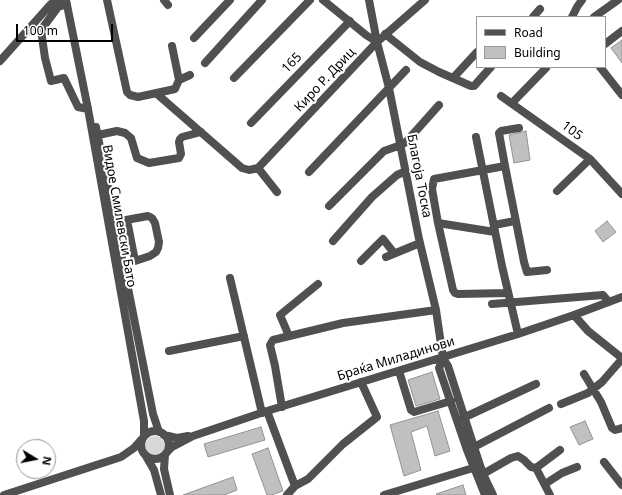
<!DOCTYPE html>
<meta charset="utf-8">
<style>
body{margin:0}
#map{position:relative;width:622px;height:495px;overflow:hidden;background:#fff;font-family:"Noto Sans",sans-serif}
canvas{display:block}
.legend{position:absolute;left:476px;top:16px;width:130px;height:52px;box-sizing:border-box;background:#fff;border:1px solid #999;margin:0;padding:5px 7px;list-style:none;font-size:12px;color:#000}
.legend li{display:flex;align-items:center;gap:8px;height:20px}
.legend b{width:20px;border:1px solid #999}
.north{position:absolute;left:16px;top:439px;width:40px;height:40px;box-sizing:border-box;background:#fff;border:1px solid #999;border-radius:50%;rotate:100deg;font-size:11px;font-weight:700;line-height:16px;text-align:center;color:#000}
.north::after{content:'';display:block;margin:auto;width:14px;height:18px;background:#000;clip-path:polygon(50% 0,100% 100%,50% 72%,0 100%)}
.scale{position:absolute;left:16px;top:24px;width:97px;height:18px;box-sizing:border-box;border:2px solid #000;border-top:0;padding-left:5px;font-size:12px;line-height:14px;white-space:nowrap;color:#000;-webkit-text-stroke:3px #fff;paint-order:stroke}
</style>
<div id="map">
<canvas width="622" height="495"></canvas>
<ul class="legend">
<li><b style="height:5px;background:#505050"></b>Road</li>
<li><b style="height:11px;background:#c0c0c0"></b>Building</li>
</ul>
<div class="north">N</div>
<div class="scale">100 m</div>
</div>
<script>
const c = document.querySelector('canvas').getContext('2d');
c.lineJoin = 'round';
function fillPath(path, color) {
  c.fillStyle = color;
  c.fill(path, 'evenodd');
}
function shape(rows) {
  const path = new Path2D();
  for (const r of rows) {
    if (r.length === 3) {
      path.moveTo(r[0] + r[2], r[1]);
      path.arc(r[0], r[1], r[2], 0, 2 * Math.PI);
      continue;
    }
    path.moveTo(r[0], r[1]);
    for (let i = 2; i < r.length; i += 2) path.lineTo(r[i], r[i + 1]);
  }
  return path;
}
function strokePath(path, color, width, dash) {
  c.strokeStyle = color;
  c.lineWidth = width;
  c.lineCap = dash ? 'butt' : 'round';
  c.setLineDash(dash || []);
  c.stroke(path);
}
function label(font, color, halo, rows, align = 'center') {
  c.font = font + ' "Noto Sans",sans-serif';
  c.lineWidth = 4;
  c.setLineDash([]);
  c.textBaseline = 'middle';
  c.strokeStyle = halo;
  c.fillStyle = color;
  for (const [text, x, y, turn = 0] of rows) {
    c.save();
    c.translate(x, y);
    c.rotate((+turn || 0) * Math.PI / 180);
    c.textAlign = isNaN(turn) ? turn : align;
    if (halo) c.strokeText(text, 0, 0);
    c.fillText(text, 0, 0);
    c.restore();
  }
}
const green = shape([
 [155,446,10]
]);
const building = shape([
 [622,40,622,63,611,48,622,40],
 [526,131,530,160,514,163,509,135,526,131],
 [607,221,616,232,603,242,595,231,607,221],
 [432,372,440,399,416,406,408,380,432,372],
 [438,411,450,451,435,456,427,426,411,432,421,470,404,476,390,425,438,411],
 [585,421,593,439,579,445,570,427,585,421],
 [261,427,265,440,208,457,204,444,261,427],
 [268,448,283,491,271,495,267,495,252,454,268,448],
 [233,477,237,490,224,495,183,495,233,477],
 [463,485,466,495,437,495,436,494,463,485]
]);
const minor = shape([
 [66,0,88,109,144,421,144,436],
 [107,0,127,92,130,95,138,97,175,89,179,80,190,75],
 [164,0,168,5],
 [323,0,366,35,377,42],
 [369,0,377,42,389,88,419,239,436,310,443,358,448,366,474,447,483,474,493,495],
 [67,4,58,7,41,30,45,58,51,81,64,78,78,107,88,109],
 [533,17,540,9],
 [572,17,577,7,582,0],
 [594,17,618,0],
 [385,34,420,62,439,72,471,86,474,86,491,67],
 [194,38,230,0],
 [605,44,622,31],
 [172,46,179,80],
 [0,61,51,4,61,0],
 [205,63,262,0],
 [600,67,622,95],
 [234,78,310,0],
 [453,78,477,52],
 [157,94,242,168,249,170,258,168,377,42,425,0],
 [501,96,590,159,622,194],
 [512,103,546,68],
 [251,123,350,21],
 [96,127,153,414,159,432],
 [98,135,117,131,125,133,131,138,137,158,149,163,179,158,181,154,179,142,180,139,182,137,201,132],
 [476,137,502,266,518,334],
 [505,166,499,133,501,131,519,128],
 [258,168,277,192],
 [309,172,406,70],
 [557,191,590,159],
 [329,206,384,151,401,145,406,142,439,105],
 [127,220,135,261],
 [115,222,148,216,152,218,155,223,159,242,158,248,156,252,150,256,123,265],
 [438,223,432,189,434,179,505,166,524,262,527,272,547,270],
 [494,225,515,221],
 [495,232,438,223,453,290,455,293,458,294,508,293],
 [333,241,372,197,397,175,406,171],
 [386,257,420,243],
 [361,261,383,239,394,253],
 [230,278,262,413],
 [492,304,603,295,609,302],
 [574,315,588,331,622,358],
 [289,336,280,315,318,284],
 [169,351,244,336],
 [443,358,439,368,467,450,485,495],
 [399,371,411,410,414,412,451,401],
 [584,374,601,402,612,428,615,430,622,428],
 [561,404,588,393,602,382,622,359],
 [282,407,275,366,270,345,273,340,343,323,436,310],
 [267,411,295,486,287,495],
 [463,418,536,384],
 [155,445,14],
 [164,435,177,438,188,436],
 [474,447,549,408],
 [167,452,172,447,193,436,267,411,518,334,574,315,622,297],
 [165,455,164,469,170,495],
 [147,458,154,470,161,495],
 [604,462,622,485],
 [536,468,550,495],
 [483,474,511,458,518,456,524,460,531,467,536,468,560,450],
 [545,484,562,473,577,467],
 [295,486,308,479,343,444,377,417,361,382],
 [4,495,121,457,134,448,142,439],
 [384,495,473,468]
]);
const streetNames = [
 ["165",292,63,-46],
 ["Киро Р. Дриц",325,80,-47],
 ["105",572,131,37],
 ["Благоја Тоска",419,176,79],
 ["Видое Смилевски Бато",119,216,80],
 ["Браќа Миладинови",396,359,-17]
];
fillPath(green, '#d7d7d7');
fillPath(building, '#c0c0c0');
strokePath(building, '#949494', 1);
strokePath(minor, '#505050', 8);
label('13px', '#000', '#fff', streetNames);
</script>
